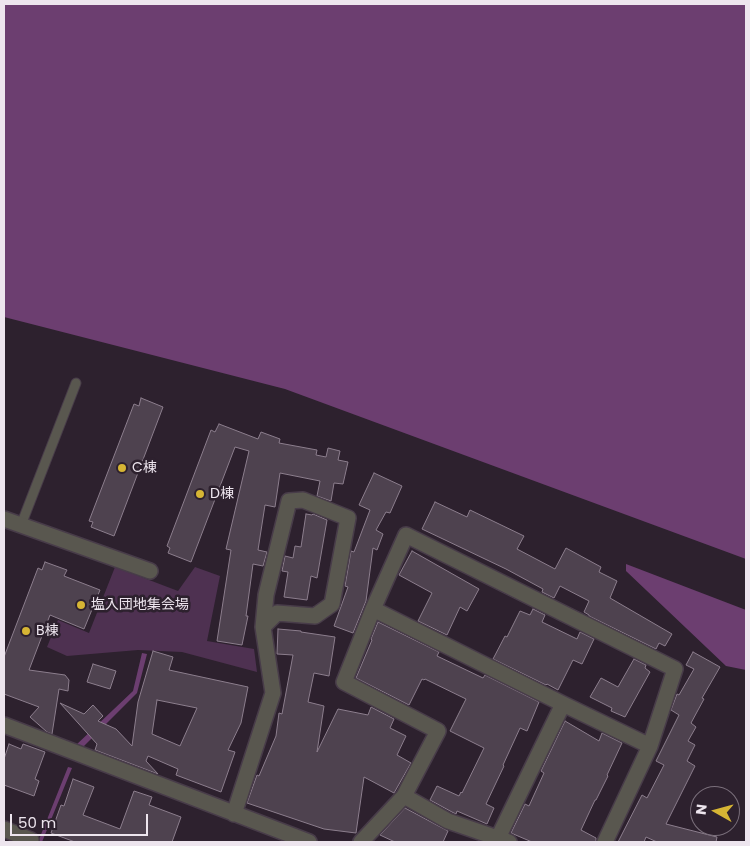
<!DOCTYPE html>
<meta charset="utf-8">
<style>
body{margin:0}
#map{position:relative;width:750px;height:846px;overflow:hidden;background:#2d212e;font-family:Poppins,sans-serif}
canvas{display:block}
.frame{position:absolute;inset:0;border:5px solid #ede5ee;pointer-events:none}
.north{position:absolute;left:690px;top:786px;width:50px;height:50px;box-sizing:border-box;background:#2d212e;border:1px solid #7a6f7b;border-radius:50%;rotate:277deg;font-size:14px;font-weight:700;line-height:20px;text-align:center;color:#ede5ee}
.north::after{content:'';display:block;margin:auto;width:18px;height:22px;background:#d6b534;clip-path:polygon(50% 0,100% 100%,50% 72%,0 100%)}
.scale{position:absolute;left:10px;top:814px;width:138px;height:22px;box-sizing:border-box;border:2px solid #ede5ee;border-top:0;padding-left:6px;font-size:15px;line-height:18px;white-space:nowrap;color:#ede5ee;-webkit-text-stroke:4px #2d212e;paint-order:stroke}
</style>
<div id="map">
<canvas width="750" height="846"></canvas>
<div class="frame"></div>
<div class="north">N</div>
<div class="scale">50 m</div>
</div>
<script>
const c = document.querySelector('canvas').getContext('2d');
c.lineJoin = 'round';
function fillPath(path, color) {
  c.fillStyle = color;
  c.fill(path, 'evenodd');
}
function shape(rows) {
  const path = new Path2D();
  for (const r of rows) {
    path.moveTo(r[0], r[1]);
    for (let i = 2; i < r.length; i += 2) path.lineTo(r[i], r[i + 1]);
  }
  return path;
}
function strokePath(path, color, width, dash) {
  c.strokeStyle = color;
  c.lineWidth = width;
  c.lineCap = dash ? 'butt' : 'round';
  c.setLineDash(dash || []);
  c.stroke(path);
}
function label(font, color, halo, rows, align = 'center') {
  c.font = font + ' Poppins,"Noto Sans JP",sans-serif';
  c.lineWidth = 5;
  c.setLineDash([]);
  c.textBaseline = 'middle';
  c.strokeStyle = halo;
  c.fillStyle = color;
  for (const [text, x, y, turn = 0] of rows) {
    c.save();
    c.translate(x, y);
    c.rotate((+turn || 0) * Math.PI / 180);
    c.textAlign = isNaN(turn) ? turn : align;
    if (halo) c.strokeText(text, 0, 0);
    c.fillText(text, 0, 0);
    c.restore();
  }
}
const green = shape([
 [115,567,178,591,195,567,220,576,207,641,254,649,257,672,182,652,138,650,67,656,47,647,58,620,89,633]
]);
const water = shape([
 [4,4,746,4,746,559,285,389,4,317],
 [626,564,746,610,746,670,726,666,626,571],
 [142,653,147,654,137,693,82,748,75,746,133,691],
 [68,767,72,768,42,842,38,842]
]);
const building = shape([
 [141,398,163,407,114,536,91,527,93,522,89,521,134,404,139,406,141,398],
 [219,424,258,439,261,432,280,439,279,443,317,450,316,455,326,457,328,448,340,451,338,460,348,462,343,484,334,483,331,501,317,496,320,481,280,473,275,507,265,505,258,550,267,552,263,566,253,564,246,616,248,616,242,645,217,641,231,550,226,549,249,451,235,447,191,562,168,553,170,548,167,546,211,430,215,432,219,424],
 [374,473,402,486,390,513,386,512,376,530,383,534,377,550,373,548,366,601,353,633,334,626,348,587,345,586,351,551,354,552,370,510,359,505,374,473],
 [435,502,467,517,470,510,524,536,517,549,555,569,566,548,601,567,599,572,617,581,610,598,672,634,665,646,659,643,656,649,589,616,589,615,584,612,589,601,560,586,554,598,542,592,543,589,506,569,422,529,435,502],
 [306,514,312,515,313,514,327,520,317,578,311,576,307,600,284,597,288,572,282,571,285,556,293,558,295,546,301,547,306,514],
 [412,551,479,589,467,611,460,607,447,635,418,621,432,593,399,575,412,551],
 [45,562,67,570,64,576,100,590,84,629,50,615,29,670,65,675,69,680,68,691,59,689,52,734,47,732,30,717,39,707,4,694,4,657,38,568,42,570,45,562],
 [533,609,545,615,542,622,577,639,580,632,594,639,582,664,573,660,558,690,547,684,546,685,493,659,505,636,507,637,520,611,530,615,533,609],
 [378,622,439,652,437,656,483,678,485,675,539,702,527,731,520,728,503,765,504,766,486,804,494,808,487,824,457,811,456,814,452,812,430,800,437,786,459,796,461,792,462,793,484,748,450,731,466,699,425,679,424,680,422,679,409,705,356,678,372,640,371,639,378,622],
 [278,629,301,631,301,632,335,637,329,676,314,673,308,702,324,706,317,752,338,709,368,715,371,707,394,719,390,728,406,736,397,755,411,763,394,793,364,777,356,833,324,829,247,803,257,775,259,776,276,736,279,713,282,714,293,655,277,654,278,629],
 [153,651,173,657,169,670,248,687,241,723,228,750,235,752,221,792,176,775,178,769,148,756,146,761,158,774,95,750,97,744,60,703,84,714,93,705,103,716,98,721,116,729,132,746,138,702,153,651],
 [157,700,197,708,180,746,152,734,157,700],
 [693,652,720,667,702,698,704,699,691,723,696,727,688,741,695,745,687,761,695,766,666,824,717,837,716,842,657,842,646,837,644,842,618,842,642,795,647,798,664,765,656,761,679,715,671,710,677,694,679,695,694,669,686,665,693,652],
 [634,659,646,665,645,668,650,672,625,717,611,711,612,708,590,697,601,678,618,687,634,659],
 [93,664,116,671,110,689,87,682,93,664],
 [565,721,599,741,602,733,622,743,607,775,608,776,596,800,595,800,581,830,596,838,596,842,532,842,511,833,525,804,529,806,544,773,541,771,565,721],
 [9,744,21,749,23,744,45,752,35,779,39,781,34,796,4,785,4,759,9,744],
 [73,779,94,787,83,815,120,829,134,791,152,797,149,805,181,817,172,842,75,842,51,833,61,805,64,806,73,779],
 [405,808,448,831,443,842,395,842,380,835,405,808]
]);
const lane = shape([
 [21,525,76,383]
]);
const street = shape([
 [4,519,150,571],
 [373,609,563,704,650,746],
 [4,725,309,842],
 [404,796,448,821,509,842],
 [234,814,273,693,263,627,266,595,289,501,303,500,348,518,332,604,315,616,277,613,263,627],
 [4,829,31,840],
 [498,838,563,704],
 [361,842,404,796,438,731,344,682,373,609,406,535,675,669,650,746,605,842]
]);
const markers = [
 [122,468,5,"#d6b534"],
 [200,494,5,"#d6b534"],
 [81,605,5,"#d6b534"],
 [26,631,5,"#d6b534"]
];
const poiNames = [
 ["C棟",132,468],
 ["D棟",210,494],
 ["塩入団地集会場",91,605],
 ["B棟",36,631]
];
fillPath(green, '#4e3151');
fillPath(water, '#6c3e70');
fillPath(building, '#4e424f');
strokePath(building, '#8c7e8d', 1);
strokePath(lane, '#483c49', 11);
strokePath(street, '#483c49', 18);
strokePath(lane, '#59574f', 9);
strokePath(street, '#59574f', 15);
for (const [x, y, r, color] of markers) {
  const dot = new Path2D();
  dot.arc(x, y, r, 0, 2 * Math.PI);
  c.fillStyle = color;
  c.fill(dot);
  strokePath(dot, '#2d212e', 2);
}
label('14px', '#ede5ee', '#2d212e', poiNames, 'left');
</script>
